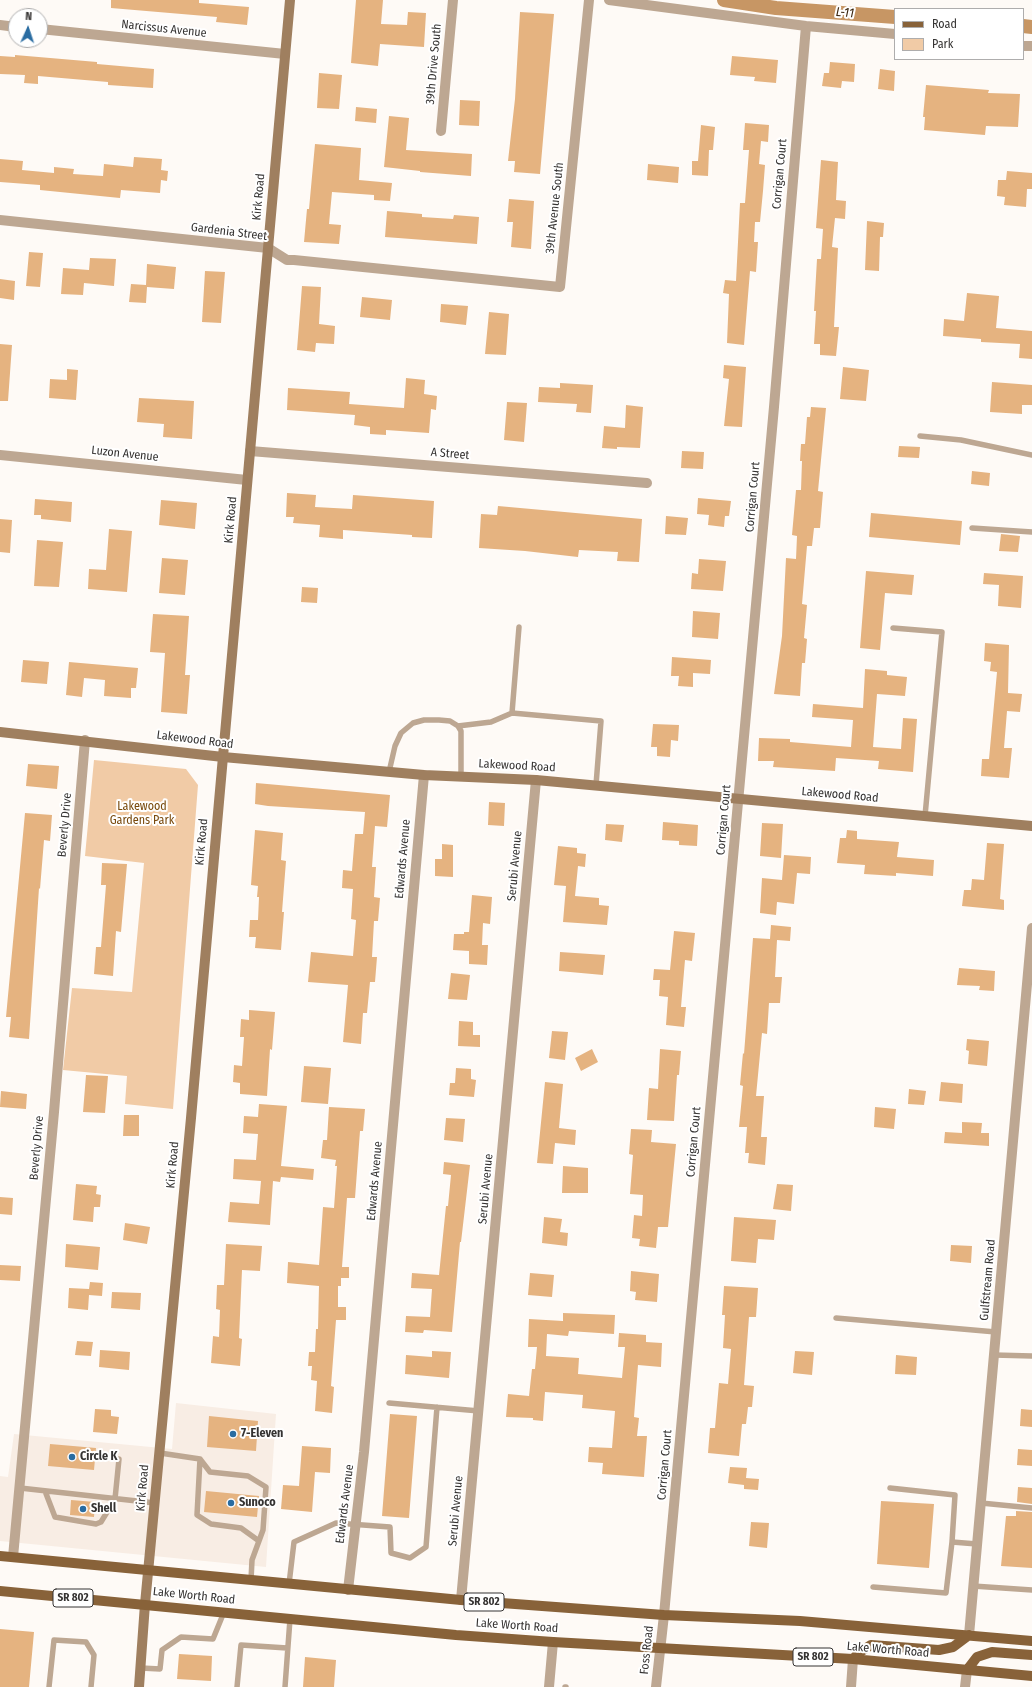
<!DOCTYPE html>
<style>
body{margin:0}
#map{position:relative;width:1032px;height:1687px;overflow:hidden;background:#fefaf6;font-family:"Fira Sans Condensed",sans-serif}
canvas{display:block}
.legend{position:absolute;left:894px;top:8px;width:130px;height:52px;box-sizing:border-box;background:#fff;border:1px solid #aeadad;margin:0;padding:5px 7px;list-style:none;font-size:12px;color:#353332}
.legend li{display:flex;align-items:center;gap:8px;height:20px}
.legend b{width:20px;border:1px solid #aeadad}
.north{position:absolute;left:8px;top:8px;width:40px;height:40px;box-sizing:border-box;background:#fff;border:1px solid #aeadad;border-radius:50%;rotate:3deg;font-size:11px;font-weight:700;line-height:16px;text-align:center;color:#353332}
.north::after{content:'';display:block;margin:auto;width:14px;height:18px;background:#296ca1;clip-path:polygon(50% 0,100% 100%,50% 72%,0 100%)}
</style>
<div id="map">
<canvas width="1032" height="1687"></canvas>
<ul class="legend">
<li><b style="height:5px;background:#886239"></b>Road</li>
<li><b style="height:11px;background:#f1cba6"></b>Park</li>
</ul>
<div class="north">N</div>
</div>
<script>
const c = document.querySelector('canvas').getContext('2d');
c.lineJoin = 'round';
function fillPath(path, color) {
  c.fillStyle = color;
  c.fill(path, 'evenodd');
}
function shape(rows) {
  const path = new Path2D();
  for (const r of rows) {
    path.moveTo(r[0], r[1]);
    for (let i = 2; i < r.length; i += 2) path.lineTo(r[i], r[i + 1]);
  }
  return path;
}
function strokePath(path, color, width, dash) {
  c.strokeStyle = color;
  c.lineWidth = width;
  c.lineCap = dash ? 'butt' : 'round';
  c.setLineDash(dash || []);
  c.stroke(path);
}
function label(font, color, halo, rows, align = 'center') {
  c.font = font + ' "Fira Sans Condensed",sans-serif';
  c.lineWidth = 4;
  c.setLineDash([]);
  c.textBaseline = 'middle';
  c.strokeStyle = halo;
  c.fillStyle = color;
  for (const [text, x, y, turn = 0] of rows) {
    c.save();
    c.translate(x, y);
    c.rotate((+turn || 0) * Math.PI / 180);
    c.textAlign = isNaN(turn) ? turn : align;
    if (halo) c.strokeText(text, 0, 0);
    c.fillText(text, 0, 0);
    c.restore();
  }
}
const built = shape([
 [176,1403,276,1414,266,1567,0,1541,0,1476,8,1477,14,1434,172,1449]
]);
const green = shape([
 [94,760,186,769,198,785,173,1109,125,1104,127,1076,63,1070,72,988,132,992,144,863,85,856]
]);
const canal = shape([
 [724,0,776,8,895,17],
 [1023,26,1032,27]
]);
const building = shape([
 [111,0,199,0,199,3,249,7,247,25,216,22,217,17,111,8],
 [356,0,383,0,381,24,407,25,408,12,426,13,424,47,380,44,378,66,351,63],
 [520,12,554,14,540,174,514,172,515,161,508,161,515,99],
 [15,55,97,62,97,64,154,69,153,88,108,85,108,82,38,76,38,84,24,83,25,75,0,74,0,56,15,57],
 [732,56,778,60,776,83,754,81,755,77,730,75],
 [830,62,855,64,854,82,842,81,841,88,822,86,824,73,829,73],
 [880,69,895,71,894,91,878,89],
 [319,73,342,75,339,109,317,108],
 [926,85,989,90,988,93,1020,94,1018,127,986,126,985,135,924,130,925,117,923,117],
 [460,100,480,101,479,126,459,125],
 [356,107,377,109,376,123,355,121],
 [389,116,409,118,406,150,472,154,471,176,420,172,420,171,384,167],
 [745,123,769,125,768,142,761,141,759,164,765,165,763,191,760,222,755,222,754,242,758,242,756,272,750,271,744,345,727,343,729,294,723,293,725,280,736,281,740,203,745,203,749,150,743,150],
 [701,125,715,127,713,150,709,150,708,176,692,175,692,161,698,161],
 [315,144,361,148,359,180,392,183,390,201,374,200,374,195,332,192,329,224,341,225,339,244,304,242,307,209,309,209],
 [134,157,162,159,161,170,168,171,167,181,161,180,160,193,121,190,120,198,40,190,40,185,0,182,0,159,23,161,22,170,54,173,54,167,74,169,73,174,103,176,104,164,133,167],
 [821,160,838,162,836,200,846,201,845,219,835,218,832,247,838,248,834,327,839,327,836,356,820,355,820,344,814,344,816,311,814,311,817,259,821,259,823,229,816,228],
 [648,164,679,167,678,183,647,180],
 [1007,171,1032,173,1032,189,1027,189,1026,207,1004,205,1005,197,997,196,998,180,1006,180],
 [509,199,534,201,531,249,511,247,513,222,507,222],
 [387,211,422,214,422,217,453,219,454,215,479,217,477,244,385,237],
 [867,221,884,223,883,237,880,237,879,271,865,270],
 [29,252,43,253,40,287,26,286],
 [90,258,116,259,114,286,84,283,83,295,61,294,63,268,89,270],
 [147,264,176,267,174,289,147,287,146,303,129,302,131,284,146,285],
 [205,271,225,272,221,323,202,322],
 [0,279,15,281,14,300,0,298],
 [302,286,321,287,319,324,335,326,334,344,316,343,315,352,297,350],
 [967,293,999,296,996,328,1032,331,1032,359,1019,358,1020,344,981,342,981,339,943,336,944,319,964,321],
 [362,297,392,300,390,320,360,317],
 [441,304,468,306,466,325,440,322],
 [489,312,509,314,506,355,485,354],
 [0,344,12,345,8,401,0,401],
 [724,365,746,367,742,427,724,426,729,379,723,378],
 [843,367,869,370,866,401,840,399],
 [67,369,78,370,76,400,49,398,50,379,67,380],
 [406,378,425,380,424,394,437,396,436,410,431,409,429,433,386,430,386,435,370,434,370,427,354,425,355,415,287,410,288,388,350,392,349,404,404,408],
 [992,382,1032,385,1032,405,1022,405,1022,414,990,412],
 [560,383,593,385,591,413,576,412,577,404,538,402,539,387,560,388],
 [139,398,194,401,192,439,163,437,164,424,137,422],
 [507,402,527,403,524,442,504,440],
 [626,405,643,407,640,448,617,447,617,449,602,448,604,426,625,428],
 [811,407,826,408,818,491,823,492,820,528,814,528,812,546,807,546,802,604,807,605,804,638,807,639,805,663,802,663,800,696,774,694,782,636,786,558,796,559,797,536,792,535,796,490,801,490,802,461,800,461,801,444,805,444,807,417,810,417],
 [899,446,920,447,919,458,898,457],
 [682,451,704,452,703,469,681,468],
 [972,471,990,473,989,486,971,484],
 [287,493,316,495,315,507,352,509,353,495,434,501,432,538,412,537,412,535,343,530,343,539,319,537,320,525,293,523,294,517,286,517],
 [698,498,731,501,729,516,725,516,724,527,708,525,709,515,697,514],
 [35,499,72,502,71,522,41,519,41,515,34,515],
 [161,500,197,503,195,529,159,525],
 [498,506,642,519,639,562,617,561,618,552,579,550,578,557,525,551,479,548,481,514,497,515],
 [871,513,962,521,960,545,869,537],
 [666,516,688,518,686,535,665,534],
 [0,519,12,520,10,553,0,552],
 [109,529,132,531,127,592,88,589,89,569,106,570],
 [1001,534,1020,536,1018,552,999,551],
 [37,540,63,542,59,587,34,586],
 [162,558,188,560,185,595,159,593],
 [699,559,726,561,723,591,691,589,692,573,698,574],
 [866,571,914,575,912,595,885,593,880,650,860,648],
 [984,573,1023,576,1021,608,998,606,999,585,983,584],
 [302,587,318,588,317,603,301,602],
 [693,611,720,613,718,639,692,637],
 [153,614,189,616,185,675,190,675,187,714,161,712,165,653,150,652],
 [985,643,1009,645,1008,693,1022,694,1020,712,1007,711,1004,748,1012,748,1009,778,981,776,982,759,989,759,997,672,990,671,991,662,984,661],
 [672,657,711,660,710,674,693,673,693,687,678,686,679,676,671,676],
 [23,660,49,662,47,684,21,682],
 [69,662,138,668,136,688,131,688,131,698,104,696,105,680,84,678,82,697,66,695],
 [865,669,887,671,887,675,907,677,905,696,877,694,873,747,901,749,903,718,917,719,913,772,878,769,879,761,836,758,835,771,773,767,774,761,758,761,759,738,790,739,790,742,851,747,853,720,812,717,813,704,863,708],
 [653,724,679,725,678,741,671,740,670,757,657,756,657,747,651,747],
 [28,764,59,766,57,789,26,786],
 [256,783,390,795,387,827,375,826,372,867,376,867,374,897,380,898,378,921,374,921,372,957,377,957,375,982,370,982,367,1013,363,1013,361,1044,343,1042,348,985,308,982,311,952,353,956,356,920,351,919,353,889,342,888,343,870,352,871,355,834,363,834,365,812,268,806,255,804],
 [489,802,505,803,504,826,488,825],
 [25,813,52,815,50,841,44,840,40,889,39,888,29,1039,9,1037,11,1017,6,1017],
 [663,822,698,825,697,846,679,845,679,841,662,840],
 [762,823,783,824,781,858,760,856],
 [606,824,624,825,622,842,605,840],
 [255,830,283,833,281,860,286,861,282,912,284,912,281,950,255,948,256,937,249,937,250,920,258,920,259,897,257,897,258,886,251,885],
 [847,830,857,831,857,839,899,842,897,857,934,860,933,876,896,873,896,876,864,874,865,865,837,863,840,838,846,838],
 [987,843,1004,844,1000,899,1004,900,1004,910,962,906,964,890,971,890,972,879,984,880],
 [442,844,453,845,453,877,435,876,435,859,442,859],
 [558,846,577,848,577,853,586,854,585,867,578,866,575,896,599,898,599,905,609,906,607,925,563,922,566,886,554,885],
 [784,855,811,857,810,874,797,873,794,904,777,902,776,915,760,913,762,878,782,880],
 [102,863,127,864,121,932,116,931,113,976,94,974,96,947,101,947,106,885,101,885],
 [472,895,492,897,490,924,483,923,482,945,488,945,487,965,469,964,469,951,453,950,454,934,464,934,464,932,469,932],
 [771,925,791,927,790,941,777,940,775,977,782,977,780,1003,769,1003,767,1034,762,1033,756,1096,764,1096,761,1137,767,1137,765,1165,748,1163,749,1153,745,1153,747,1127,739,1127,743,1086,740,1085,743,1053,744,1054,753,938,770,939],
 [674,931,695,933,692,961,685,960,681,1007,686,1007,684,1027,666,1025,668,997,659,996,660,980,653,980,654,969,670,970],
 [560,952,605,955,603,975,559,971],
 [959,968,995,971,994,991,979,990,980,986,957,985],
 [451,973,470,975,467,1000,448,999],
 [249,1010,275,1012,272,1050,270,1049,267,1096,240,1094,240,1083,233,1082,234,1065,242,1066,244,1037,240,1037,241,1019,249,1020],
 [459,1021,473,1022,473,1035,480,1035,480,1047,458,1046],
 [552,1031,568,1032,565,1060,549,1058],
 [967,1039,989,1041,987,1066,968,1064,969,1051,966,1050],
 [592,1049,598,1062,581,1071,575,1058],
 [660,1049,681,1051,679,1075,677,1075,674,1121,647,1120,649,1088,658,1089],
 [304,1066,331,1068,328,1104,301,1102],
 [456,1068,471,1069,471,1079,476,1080,474,1097,449,1095,450,1083,455,1083],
 [86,1075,108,1076,105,1113,83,1112],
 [545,1082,563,1084,559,1128,576,1130,575,1145,555,1143,553,1164,537,1163],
 [941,1082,963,1084,962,1103,939,1101],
 [909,1089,926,1091,924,1105,908,1104],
 [1,1091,27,1094,26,1109,0,1107],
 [259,1104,287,1106,281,1166,314,1169,313,1180,281,1177,280,1182,273,1181,270,1225,228,1222,230,1202,259,1204,261,1181,233,1179,234,1159,256,1160,258,1134,243,1133,244,1116,258,1117],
 [329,1107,365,1109,363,1131,360,1131,355,1198,347,1198,342,1267,349,1267,349,1278,341,1278,341,1286,338,1286,338,1307,346,1307,346,1320,336,1320,331,1386,334,1387,332,1413,315,1411,317,1381,311,1380,312,1366,308,1366,309,1352,315,1352,316,1329,318,1329,319,1286,287,1283,288,1262,319,1265,323,1207,334,1208,337,1166,335,1166,336,1160,321,1158,323,1140,327,1140],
 [875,1107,896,1109,894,1129,874,1127],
 [124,1115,139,1115,139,1136,123,1136],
 [446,1118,465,1119,463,1142,444,1140],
 [962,1122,982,1123,981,1133,989,1133,989,1146,944,1143,945,1132,962,1133],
 [631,1129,652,1130,651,1142,676,1144,668,1227,658,1227,656,1248,639,1246,640,1239,632,1238,634,1215,642,1216,643,1195,630,1194,633,1155,629,1154],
 [444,1162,470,1165,461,1242,460,1242,452,1332,424,1330,423,1333,405,1332,406,1316,430,1317,432,1289,411,1288,412,1273,439,1275,446,1206,448,1206,451,1175,443,1174],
 [563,1166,588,1168,588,1193,562,1193],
 [76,1184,97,1186,96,1194,101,1195,100,1207,94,1207,93,1222,73,1220],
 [777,1184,793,1185,791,1211,773,1209],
 [0,1197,13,1198,12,1215,0,1214],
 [544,1217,562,1219,560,1232,568,1233,567,1246,542,1243],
 [734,1217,776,1220,774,1240,758,1239,756,1263,731,1261],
 [125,1223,150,1227,147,1244,123,1240],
 [66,1244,100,1247,98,1270,65,1267],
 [226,1244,262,1246,260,1271,242,1270,239,1338,242,1339,240,1366,211,1363,213,1336,219,1337,220,1310,216,1309,217,1285,224,1285],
 [951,1245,972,1246,971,1263,950,1261],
 [0,1265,21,1266,20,1281,0,1280],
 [631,1271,659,1274,657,1302,635,1300,636,1292,630,1291],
 [530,1273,554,1275,552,1297,528,1295],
 [90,1282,103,1283,102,1296,89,1295,88,1310,68,1308,69,1288,89,1289],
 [724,1286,758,1288,756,1317,749,1317,744,1385,754,1386,752,1407,748,1407,746,1424,742,1424,739,1456,708,1453,710,1428,715,1428,719,1383,728,1384,731,1349,723,1348,725,1315,722,1315],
 [112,1292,141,1293,140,1310,111,1308],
 [563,1313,615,1315,614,1334,569,1331,568,1336,547,1334,546,1356,579,1358,578,1374,622,1378,625,1347,618,1347,619,1333,646,1335,646,1342,662,1343,661,1367,638,1365,634,1417,639,1418,637,1436,647,1436,644,1477,602,1474,603,1463,588,1462,589,1447,612,1448,615,1411,582,1408,583,1395,545,1392,543,1421,533,1420,533,1418,506,1417,508,1394,529,1396,532,1369,535,1369,537,1347,528,1347,529,1319,563,1321],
 [77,1341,93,1342,91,1356,75,1355],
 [100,1350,130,1352,129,1370,99,1367],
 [432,1351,451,1352,449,1378,405,1374,406,1355,432,1357],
 [795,1351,814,1352,812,1375,793,1373],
 [896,1355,917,1357,916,1375,895,1374],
 [95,1409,111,1410,111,1416,119,1417,117,1434,93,1432],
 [1021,1409,1032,1410,1032,1427,1020,1426],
 [390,1414,417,1416,409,1518,382,1516],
 [209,1416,258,1421,256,1451,207,1447],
 [50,1444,96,1448,94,1470,48,1466],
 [302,1446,331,1448,330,1473,315,1472,312,1512,281,1509,283,1485,299,1486],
 [1018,1449,1032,1450,1032,1466,1017,1465],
 [730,1467,747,1468,746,1478,759,1479,758,1490,744,1489,744,1485,728,1483],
 [1018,1487,1032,1488,1032,1504,1017,1502],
 [206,1491,259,1496,257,1517,204,1512],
 [71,1500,95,1502,94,1517,70,1515],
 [881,1501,934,1504,929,1568,877,1564],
 [1016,1511,1032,1512,1032,1568,1001,1566,1006,1516,1016,1516],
 [751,1522,769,1523,767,1548,749,1546],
 [0,1629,34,1632,29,1687,0,1687],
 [179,1654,212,1656,211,1681,177,1679],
 [305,1657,336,1660,334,1687,303,1687]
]);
const lane = shape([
 [920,436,961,440,1032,455],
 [972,528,1032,532],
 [519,627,512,713,601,721,596,785],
 [893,628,942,632,925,816],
 [458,726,491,722,512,713],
 [389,772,395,746,401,733,413,723,424,720,439,720,450,721,458,726,461,731,461,777],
 [836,1318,996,1332],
 [994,1355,1032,1356],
 [389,1403,479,1411],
 [160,1453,200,1459,210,1472,248,1476,266,1487,263,1530,252,1560,251,1580],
 [200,1459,197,1515,211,1524,241,1528,259,1541],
 [20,1488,155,1503],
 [890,1488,955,1495,952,1542],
 [45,1491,55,1517,96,1524,101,1522,115,1499,119,1459],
 [981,1503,1032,1508],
 [289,1584,294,1542,336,1523,390,1527,391,1553,410,1558,426,1547,437,1407],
 [973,1586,1032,1590],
 [873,1587,946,1593,952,1542,977,1544],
 [141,1668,160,1669,162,1650,181,1637,213,1639,224,1612],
 [49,1687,54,1640,86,1642,94,1655,91,1687],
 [237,1687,241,1645,287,1648],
 [285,1687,290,1619],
 [565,1687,566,1687]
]);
const street = shape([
 [609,0,806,26,895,34],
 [0,25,16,27],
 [40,29,285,54],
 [1023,46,1032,46],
 [441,131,453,0],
 [0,220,268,248,287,260,294,260,560,287,589,0],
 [250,451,647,483],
 [0,455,247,480],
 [13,1557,54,1112,85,740],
 [348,1590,364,1452,424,775],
 [461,1600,536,780],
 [969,1635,1032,928],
 [549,1687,553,1642],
 [656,1687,664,1615,774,407,806,26],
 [851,1687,853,1659],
 [965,1687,967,1670]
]);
const secondary = shape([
 [0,732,223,757,424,775,536,780,1032,826],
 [139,1687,145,1604,191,1118,290,0]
]);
const primary = shape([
 [0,1556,461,1600,664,1615,800,1621,1032,1641],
 [0,1591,456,1635,553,1642,853,1659,1032,1676],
 [853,1659,860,1652,871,1645,939,1650,953,1647,969,1635],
 [967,1670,977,1657,992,1652,1032,1655]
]);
const markers = [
 [233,1434,4,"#296ca1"],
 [72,1457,4,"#296ca1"],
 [231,1503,4,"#296ca1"],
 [83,1509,4,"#296ca1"]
];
const shields = [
 [73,1598,40],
 [484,1602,40],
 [813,1657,40]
];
const shieldNames = [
 ["SR 802",73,1598],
 ["SR 802",484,1602],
 ["SR 802",813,1657]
];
const streetNames = [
 ["Narcissus Avenue",164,29,6],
 ["39th Drive South",434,64,-85],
 ["Corrigan Court",780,174,-85],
 ["Kirk Road",259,197,-85],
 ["39th Avenue South",555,208,-84],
 ["Gardenia Street",229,232,7],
 ["Luzon Avenue",125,454,6],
 ["A Street",450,454,5],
 ["Corrigan Court",753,497,-85],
 ["Kirk Road",231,520,-85],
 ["Lakewood Road",195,740,7],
 ["Lakewood Road",517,766,3],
 ["Lakewood Road",840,795,5],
 ["Corrigan Court",724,820,-85],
 ["Beverly Drive",65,825,-85],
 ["Kirk Road",202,842,-85],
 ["Edwards Avenue",403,859,-85],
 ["Serubi Avenue",515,866,-85],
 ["Corrigan Court",694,1142,-85],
 ["Beverly Drive",37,1148,-85],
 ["Kirk Road",173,1165,-85],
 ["Edwards Avenue",375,1181,-85],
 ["Serubi Avenue",486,1189,-85],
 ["Gulfstream Road",988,1280,-85],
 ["Corrigan Court",665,1465,-85],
 ["Kirk Road",143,1488,-85],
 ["Edwards Avenue",345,1504,-83],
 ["Serubi Avenue",456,1511,-85],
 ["Lake Worth Road",194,1596,6],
 ["Lake Worth Road",517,1626,4],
 ["Foss Road",647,1650,-84],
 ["Lake Worth Road",888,1650,5]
];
const parkNames = [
 ["Lakewood",142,807],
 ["Gardens Park",142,821]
];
const poiNames = [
 ["7-Eleven",241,1434],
 ["Circle K",80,1457],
 ["Sunoco",239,1503],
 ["Shell",91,1509]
];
const waterNames = [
 ["L-11",845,13,4]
];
fillPath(built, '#f8ede4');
fillPath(green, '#f1cba6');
strokePath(canal, '#c79664', 14);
fillPath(building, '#e5b380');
strokePath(lane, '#bda792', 5.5);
strokePath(street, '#bda792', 10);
strokePath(secondary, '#9f7f5f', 10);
strokePath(primary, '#886239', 10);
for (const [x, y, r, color] of markers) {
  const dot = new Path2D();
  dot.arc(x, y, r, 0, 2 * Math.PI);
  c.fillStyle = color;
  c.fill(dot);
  strokePath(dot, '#fff', 1.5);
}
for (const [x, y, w] of shields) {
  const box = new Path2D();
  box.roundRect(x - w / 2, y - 9, w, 18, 3);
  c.fillStyle = '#fff';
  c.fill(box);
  strokePath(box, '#353332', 1);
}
label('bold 11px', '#353332', null, shieldNames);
label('12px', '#353332', '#fff', streetNames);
label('12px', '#78490c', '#fff', parkNames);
label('bold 12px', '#353332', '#fff', poiNames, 'left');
label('italic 13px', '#3a250e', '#fff', waterNames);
</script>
